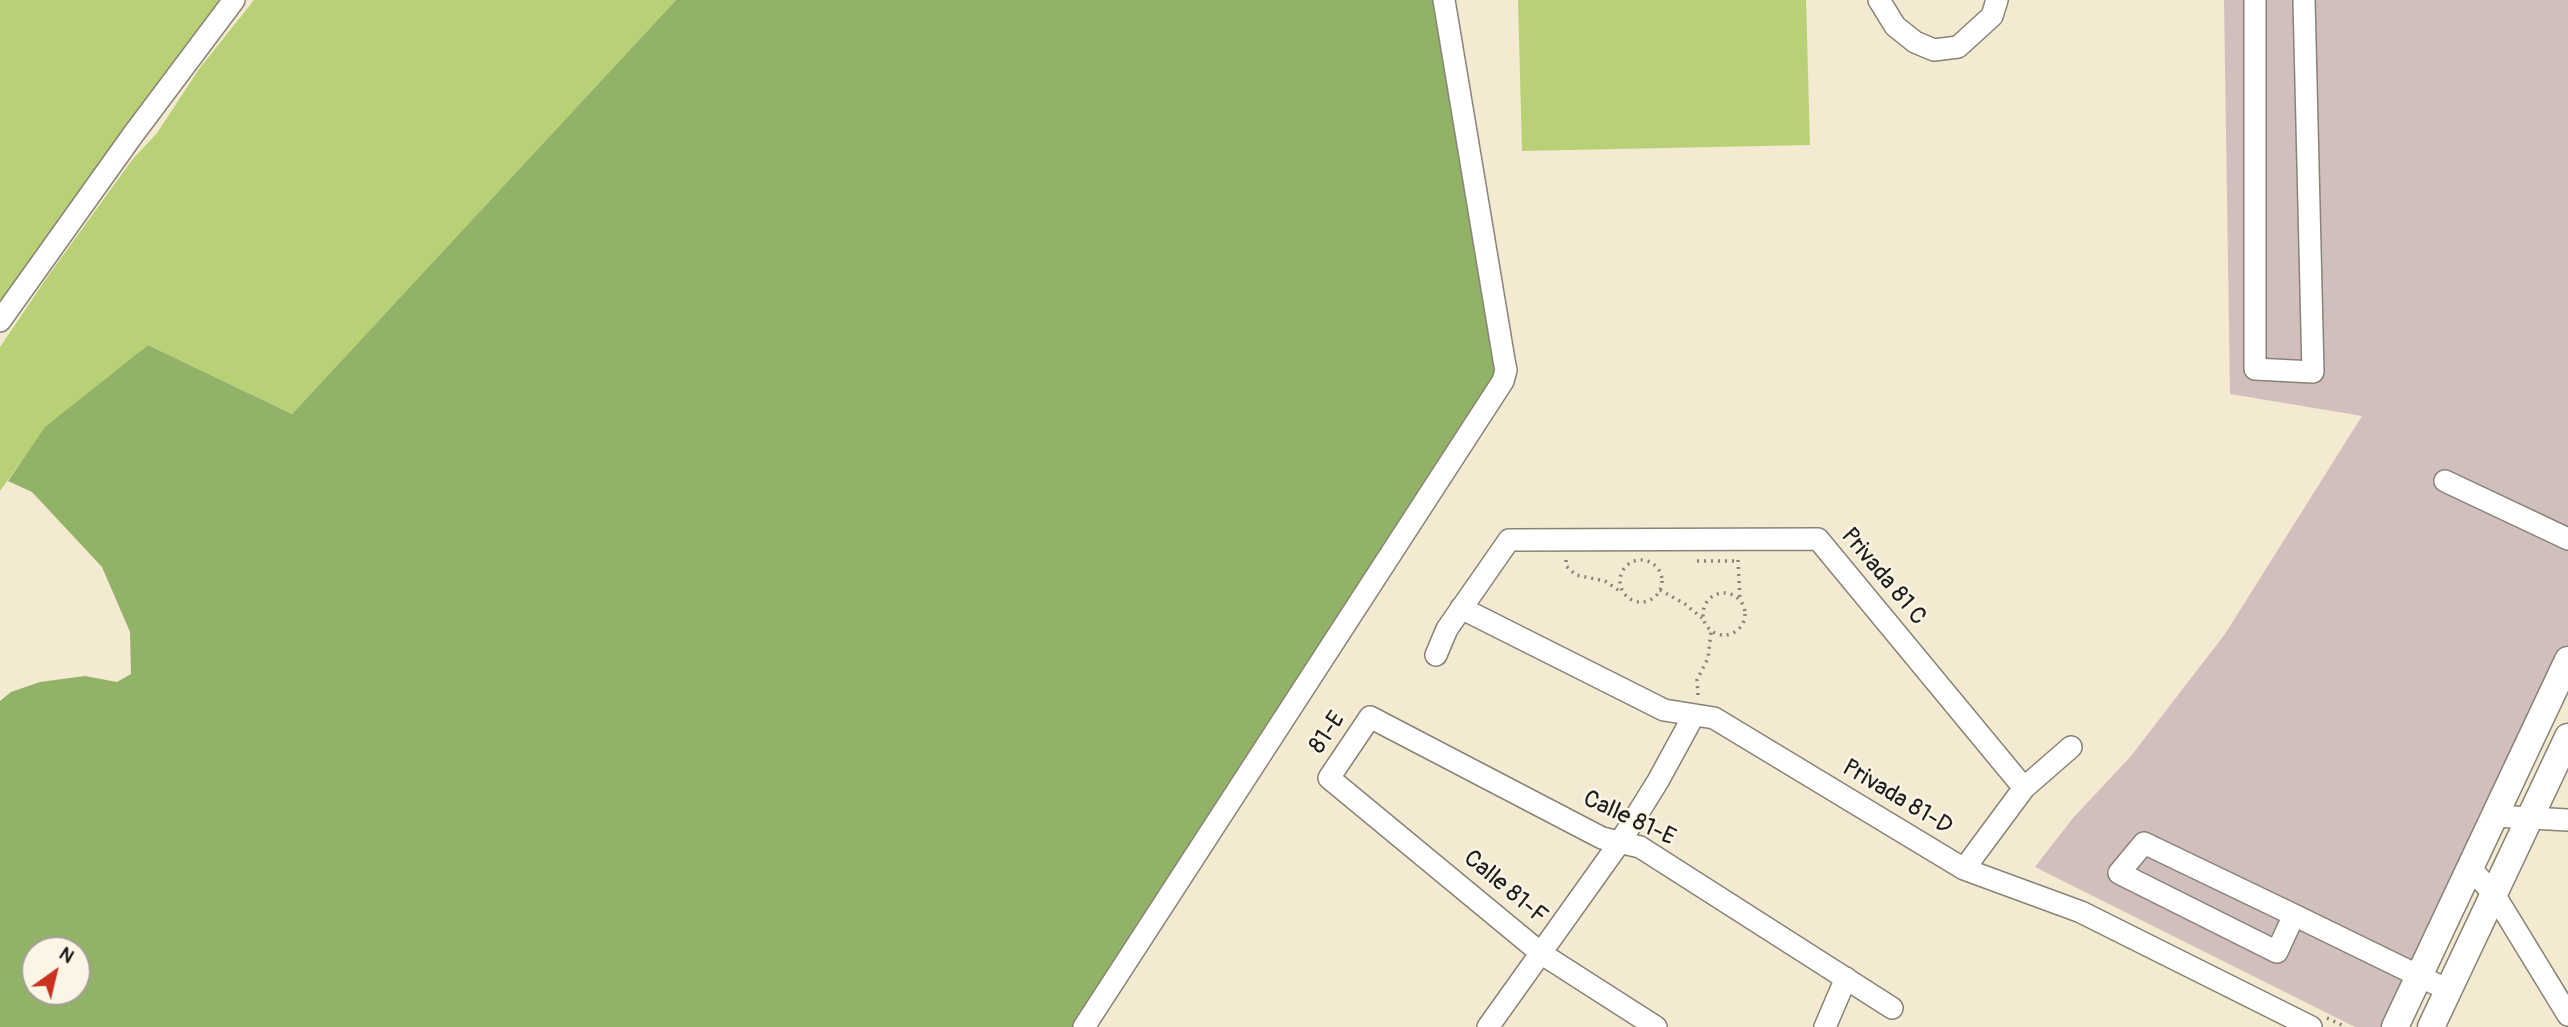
<!DOCTYPE html>
<style>
body{margin:0}
#map{position:relative;width:2568px;height:1027px;overflow:hidden;background:#f3ead1;font-family:Pangolin,sans-serif}
canvas{display:block}
.north{position:absolute;left:21px;top:936px;width:70px;height:70px;box-sizing:border-box;background:#fcf5e5;border:2px solid #a29e95;border-radius:50%;rotate:34deg;font-size:19px;font-weight:700;line-height:28px;text-align:center;color:#1c1c1c}
.north::after{content:'';display:block;margin:auto;width:24px;height:32px;background:#c8321e;clip-path:polygon(50% 0,100% 100%,50% 72%,0 100%)}
</style>
<div id="map">
<canvas width="2568" height="1027"></canvas>
<div class="north">N</div>
</div>
<script>
const c = document.querySelector('canvas').getContext('2d');
c.lineJoin = 'round';
function fillPath(path, color) {
  c.fillStyle = color;
  c.fill(path, 'evenodd');
}
function shape(rows) {
  const path = new Path2D();
  for (const r of rows) {
    if (r.length === 3) {
      path.moveTo(r[0] + r[2], r[1]);
      path.arc(r[0], r[1], r[2], 0, 2 * Math.PI);
      continue;
    }
    path.moveTo(r[0], r[1]);
    for (let i = 2; i < r.length; i += 2) path.lineTo(r[i], r[i + 1]);
  }
  return path;
}
function strokePath(path, color, width, dash) {
  c.strokeStyle = color;
  c.lineWidth = width;
  c.lineCap = dash ? 'butt' : 'round';
  c.setLineDash(dash || []);
  c.stroke(path);
}
function label(font, color, halo, rows, align = 'center') {
  c.font = font + ' Pangolin,sans-serif';
  c.lineWidth = 5;
  c.setLineDash([]);
  c.textBaseline = 'middle';
  c.strokeStyle = halo;
  c.fillStyle = color;
  for (const [text, x, y, turn = 0] of rows) {
    c.save();
    c.translate(x, y);
    c.rotate((+turn || 0) * Math.PI / 180);
    c.textAlign = isNaN(turn) ? turn : align;
    if (halo) c.strokeText(text, 0, 0);
    c.fillText(text, 0, 0);
    c.restore();
  }
}
const industrial = shape([
 [2224,0,2568,0,2568,650,2392,1027,2355,1027,2035,867,2073,818,2131,756,2225,634,2362,416,2230,394]
]);
const green = shape([
 [0,0,230,0,170,73,147,97,0,313],
 [254,0,676,0,292,414,148,345,46,427,0,491,0,347,48,276,132,160,157,133,199,69],
 [1518,0,1806,0,1810,145,1522,151]
]);
const forest = shape([
 [676,0,1441,0,1504,371,1081,1027,0,1027,0,701,11,692,40,682,85,676,117,682,131,674,130,632,102,567,32,492,8,481,45,427,148,345,292,414],
 [35,950,77,950,77,992,35,992]
]);
const path = shape([
 [1641,581,21],
 [1566,560,1566,566,1576,575,1605,581,1621,592],
 [1738,560,1740,601],
 [1697,561,1738,561],
 [1660,590,1685,604,1702,618],
 [1724,614,21],
 [1698,695,1697,680,1708,658,1711,632],
 [2327,1018,2346,1027]
]);
const minor = shape([
 [1879,0,1895,26,1915,42,1934,50,1958,47,1992,16,1997,0],
 [2255,0,2255,369,2313,372,2304,0],
 [0,321,132,136,234,0],
 [2445,481,2568,539],
 [1461,608,1664,710,1714,718,1964,869,2081,912,2311,1027],
 [1436,655,1447,629,1509,540,1818,539,2024,788],
 [2495,816,2568,820],
 [2469,867,2494,894,2568,1015],
 [1964,869,2024,788,2071,747],
 [2294,915,2277,952,2119,873,2144,843,2294,915,2419,976,2448,990],
 [1084,1027,1503,381,1506,370,1504,360,1444,0],
 [1488,1027,1620,842,1658,781,1694,715],
 [1656,1027,1542,954,1329,778,1370,717,1602,838,1640,847,1892,1008],
 [1825,1027,1846,978]
]);
const major = shape([
 [2395,1027,2568,660],
 [2431,1027,2568,737]
]);
const streetNames = [
 ["Privada 81 C",1883,577,50],
 ["81-E",1328,733,-56],
 ["Privada 81-D",1897,798,31],
 ["Calle 81-E",1629,819,25],
 ["Calle 81-F",1505,888,40]
];
fillPath(industrial, '#d1bfbe');
fillPath(green, '#b9d176');
fillPath(forest, '#92b367');
strokePath(minor, '#888376', 24);
strokePath(major, '#888376', 29);
strokePath(path, '#888376', 3.5, [2, 5]);
strokePath(minor, '#fff', 21);
strokePath(major, '#fff', 26);
label('24px', '#1c1c1c', '#fcf5e5', streetNames);
</script>
